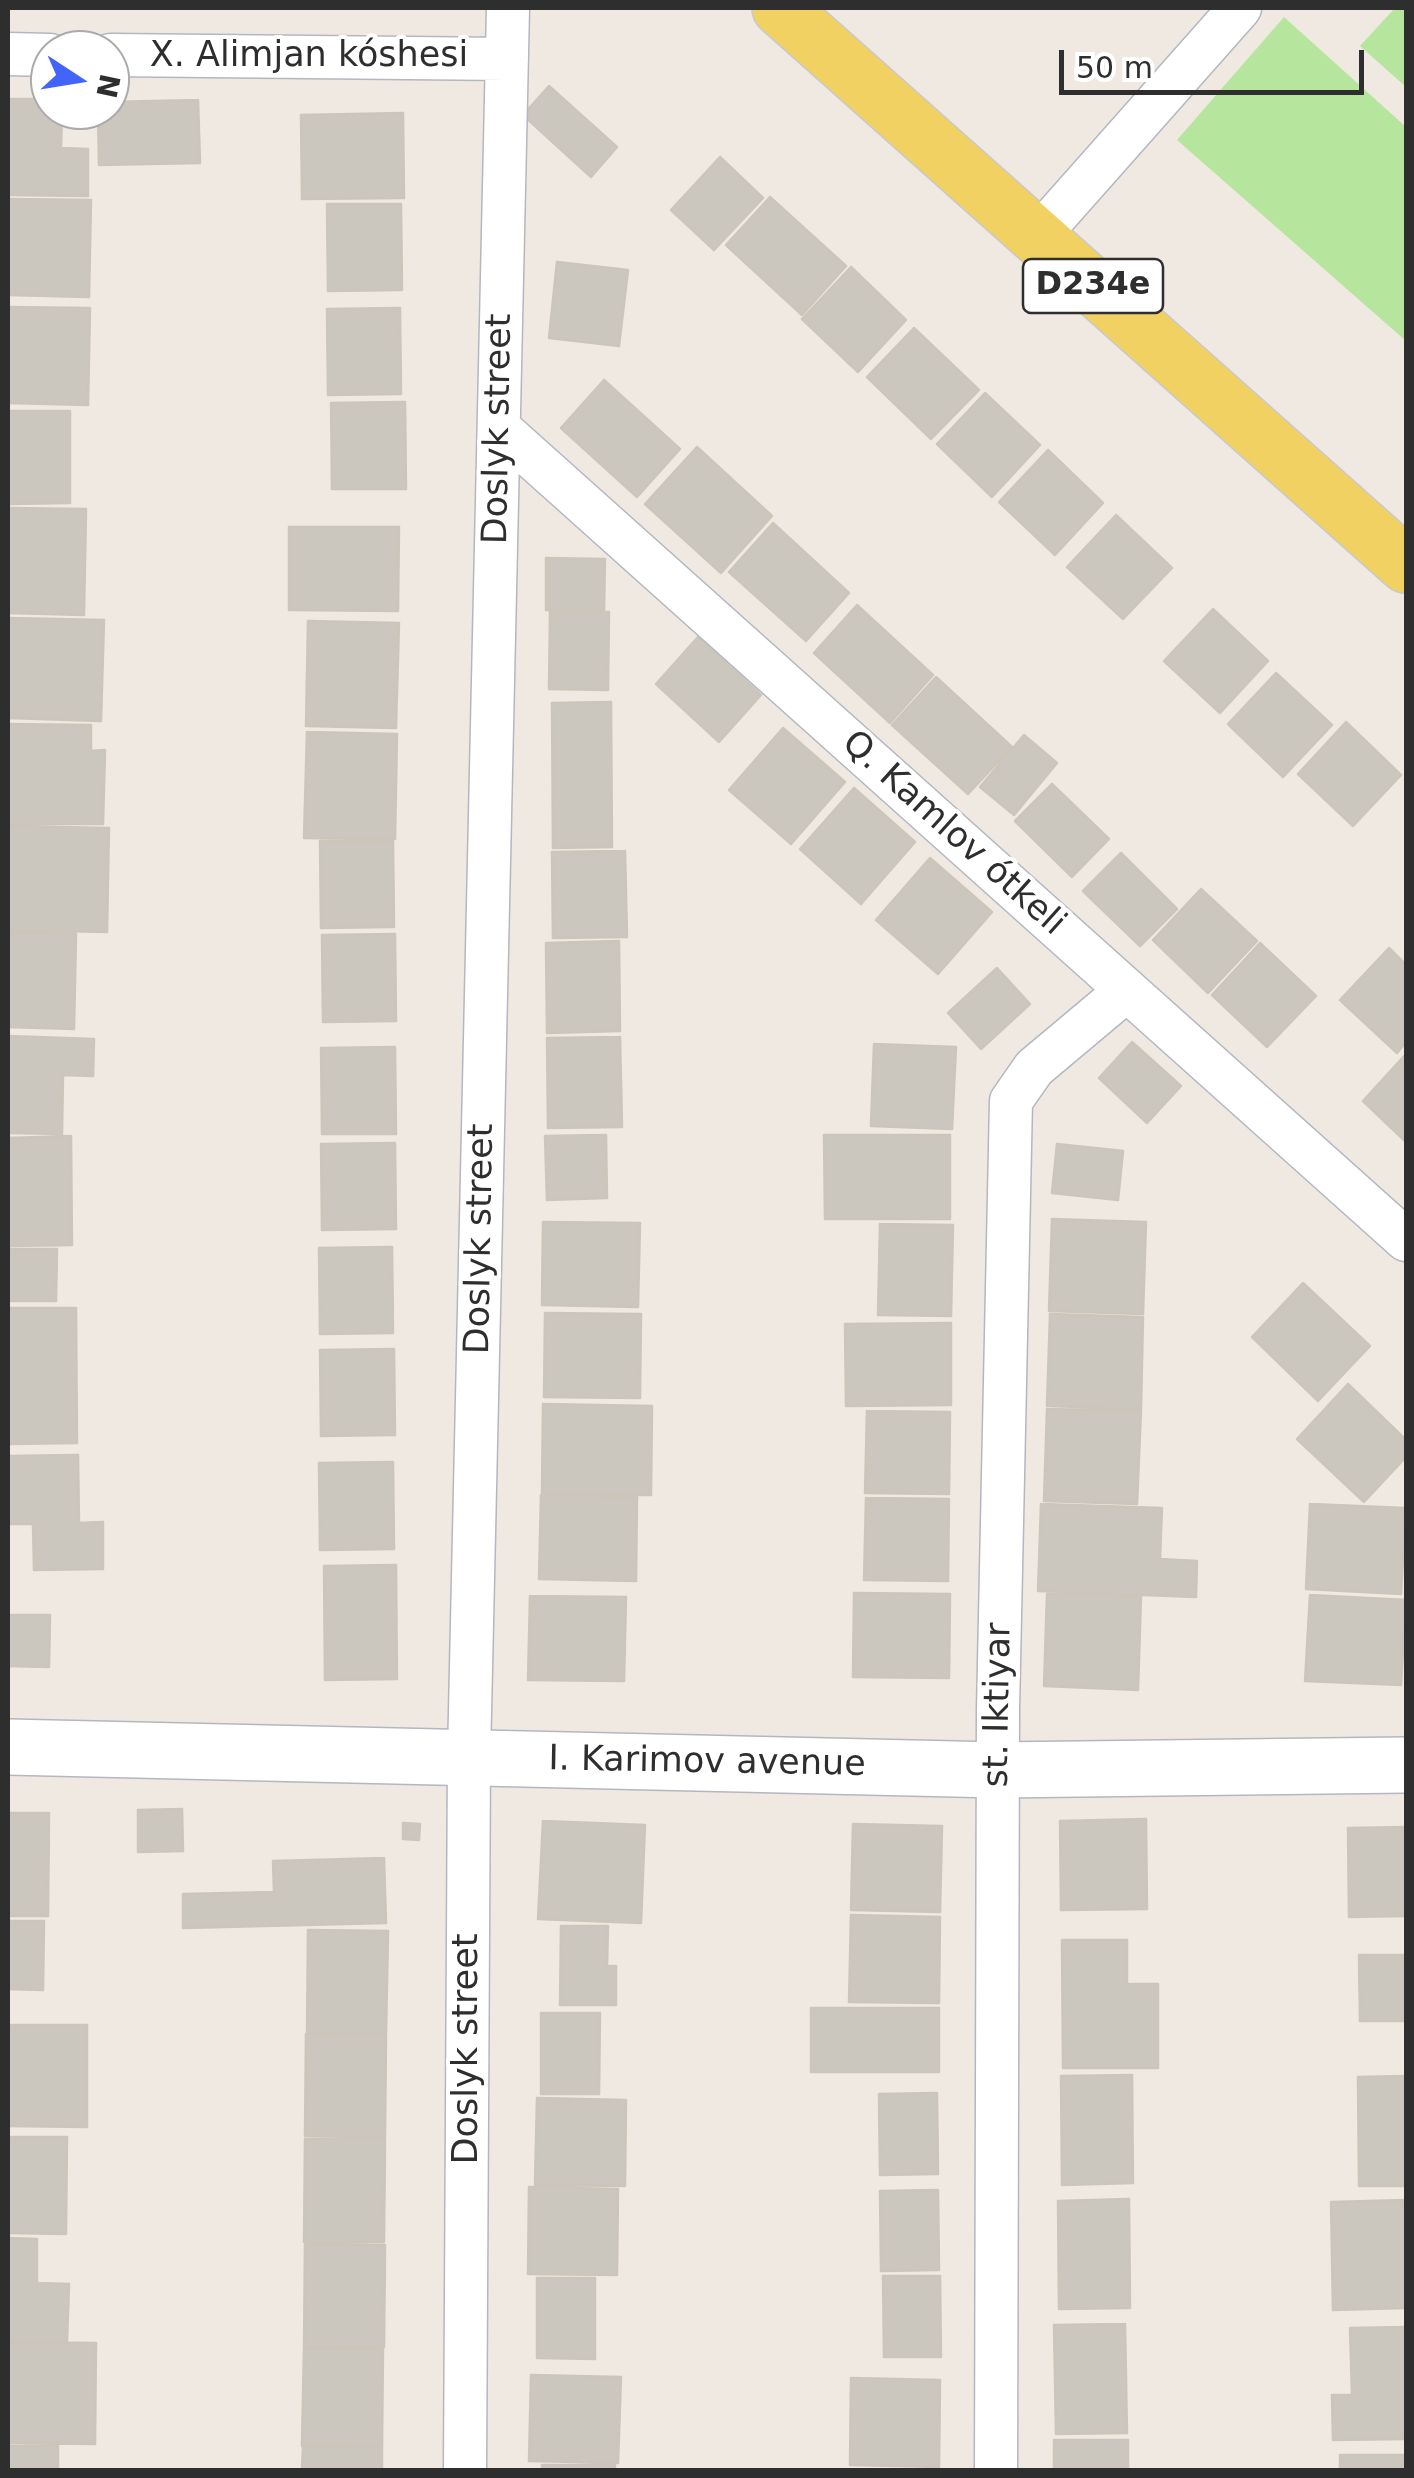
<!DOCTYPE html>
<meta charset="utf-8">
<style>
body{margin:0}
#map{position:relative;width:1414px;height:2478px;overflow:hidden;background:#efe9e1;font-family:"DejaVu Sans",sans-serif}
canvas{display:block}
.frame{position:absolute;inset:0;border:10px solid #2e2e2e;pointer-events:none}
.north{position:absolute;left:30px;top:30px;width:100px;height:100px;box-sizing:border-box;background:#fff;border:2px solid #ababab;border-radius:50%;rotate:102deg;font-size:28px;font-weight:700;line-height:40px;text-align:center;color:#2e2e2e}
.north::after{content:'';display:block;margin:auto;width:35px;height:45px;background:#4264fb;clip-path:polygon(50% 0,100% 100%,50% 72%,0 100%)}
.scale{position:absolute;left:1059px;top:50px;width:305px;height:45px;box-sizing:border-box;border:5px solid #2e2e2e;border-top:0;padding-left:12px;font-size:30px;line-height:35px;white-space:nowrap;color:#2e2e2e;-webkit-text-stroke:8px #fff;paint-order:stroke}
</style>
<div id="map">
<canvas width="1414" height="2478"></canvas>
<div class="frame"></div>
<div class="north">N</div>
<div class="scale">50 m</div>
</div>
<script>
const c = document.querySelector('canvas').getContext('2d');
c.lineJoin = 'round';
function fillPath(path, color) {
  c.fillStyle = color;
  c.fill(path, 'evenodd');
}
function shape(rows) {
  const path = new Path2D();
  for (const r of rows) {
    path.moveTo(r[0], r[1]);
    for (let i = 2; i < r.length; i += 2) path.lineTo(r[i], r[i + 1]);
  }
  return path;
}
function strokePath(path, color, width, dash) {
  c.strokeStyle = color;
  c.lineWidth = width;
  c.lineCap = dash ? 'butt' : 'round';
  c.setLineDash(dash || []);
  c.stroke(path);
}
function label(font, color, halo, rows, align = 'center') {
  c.font = font + ' "DejaVu Sans",sans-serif';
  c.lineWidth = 8;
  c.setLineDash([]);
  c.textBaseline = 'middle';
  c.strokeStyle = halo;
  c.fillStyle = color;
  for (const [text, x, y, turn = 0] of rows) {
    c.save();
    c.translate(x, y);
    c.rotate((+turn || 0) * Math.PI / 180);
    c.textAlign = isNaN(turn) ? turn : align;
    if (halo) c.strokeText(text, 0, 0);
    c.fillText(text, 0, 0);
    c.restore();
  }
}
const green = shape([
 [1395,8,1406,8,1406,87,1360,46],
 [1284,17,1406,127,1406,341,1177,140]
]);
const building = shape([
 [549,86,617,147,591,177,523,115,549,86],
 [8,99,50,99,50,110,62,110,61,148,88,149,88,196,8,195,8,99],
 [198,100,200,163,99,165,98,110,110,110,110,102,198,100],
 [403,113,404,198,302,199,301,115,403,113],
 [720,157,763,198,714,250,671,210,720,157],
 [770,197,846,266,802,315,726,245,770,197],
 [8,199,91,200,89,297,8,295,8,199],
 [327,204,401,204,402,290,328,291,327,204],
 [557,262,628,270,619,346,549,338,557,262],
 [851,267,906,320,858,372,802,319,851,267],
 [8,307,90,308,88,405,8,403,8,307],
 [400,308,401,394,328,395,327,309,400,308],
 [914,328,979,390,931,439,867,377,914,328],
 [604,380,680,449,637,497,561,428,604,380],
 [985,393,1040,445,992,497,937,444,985,393],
 [405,402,406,489,332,489,331,403,405,402],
 [8,411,70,411,70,503,8,504,8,411],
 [697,447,772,516,721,573,645,504,697,447],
 [1048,450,1103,503,1055,555,999,502,1048,450],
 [8,508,86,509,84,615,8,613,8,508],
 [1116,515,1172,568,1123,619,1067,567,1116,515],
 [773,523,849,593,806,641,729,572,773,523],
 [289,527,399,527,398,611,289,610,289,527],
 [546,558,605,559,604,610,546,610,546,558],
 [857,605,933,675,890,723,814,653,857,605],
 [1213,609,1268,661,1220,713,1164,661,1213,609],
 [550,612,609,612,608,690,549,689,550,612],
 [8,618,104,620,101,721,8,718,8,618],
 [308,621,399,623,396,728,306,726,308,621],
 [698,637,761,695,719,742,656,684,698,637],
 [1276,673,1332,725,1283,777,1228,724,1276,673],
 [936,677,1012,747,968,794,892,725,936,677],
 [611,702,612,847,553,848,552,703,611,702],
 [1346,722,1401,775,1353,826,1298,774,1346,722],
 [8,724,91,725,91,751,105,750,103,824,8,824,8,724],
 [783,728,845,782,791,844,729,790,783,728],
 [307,732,397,734,395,839,304,838,307,732],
 [1024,735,1057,763,1014,815,980,787,1024,735],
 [1052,784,1109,839,1072,877,1015,821,1052,784],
 [854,788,915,842,861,904,800,849,854,788],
 [8,826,109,828,107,932,8,930,8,826],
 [320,841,393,841,394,927,321,928,320,841],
 [625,851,627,937,553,938,552,852,625,851],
 [1121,853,1177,909,1140,946,1083,891,1121,853],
 [930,858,992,912,938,974,876,920,930,858],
 [1201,889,1257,941,1208,993,1153,940,1201,889],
 [8,932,76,934,74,1029,8,1027,8,932],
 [395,934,396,1021,323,1022,322,935,395,934],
 [619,941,620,1031,547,1033,546,943,619,941],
 [1260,943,1316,996,1267,1047,1212,995,1260,943],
 [1389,948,1406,965,1406,1042,1397,1053,1340,1000,1389,948],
 [997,968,1030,1004,981,1049,948,1013,997,968],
 [8,1036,94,1039,93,1076,63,1075,62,1134,8,1133,8,1036],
 [620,1037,622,1127,548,1128,547,1038,620,1037],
 [1132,1042,1181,1086,1147,1123,1099,1078,1132,1042],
 [874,1044,956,1047,952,1129,871,1126,874,1044],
 [395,1047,396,1134,322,1134,321,1048,395,1047],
 [1406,1054,1406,1142,1363,1101,1406,1054],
 [606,1135,607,1198,547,1200,545,1136,606,1135],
 [824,1135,950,1135,950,1219,825,1219,824,1135],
 [71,1136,72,1245,8,1246,8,1138,71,1136],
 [395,1143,396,1229,322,1230,321,1144,395,1143],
 [1057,1144,1123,1151,1118,1200,1052,1193,1057,1144],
 [1052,1219,1146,1222,1143,1314,1049,1311,1052,1219],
 [543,1222,640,1223,638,1307,542,1305,543,1222],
 [880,1224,953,1225,951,1316,878,1315,880,1224],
 [392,1247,393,1333,320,1334,319,1248,392,1247],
 [8,1249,57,1249,56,1301,8,1301,8,1249],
 [1303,1283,1370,1346,1318,1401,1252,1337,1303,1283],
 [8,1308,76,1308,77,1443,8,1444,8,1308],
 [545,1313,641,1314,640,1398,544,1397,545,1313],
 [1050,1314,1143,1317,1141,1409,1047,1406,1050,1314],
 [951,1323,951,1405,846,1406,845,1324,951,1323],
 [394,1349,395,1435,321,1436,320,1350,394,1349],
 [1348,1384,1406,1440,1406,1457,1364,1502,1297,1439,1348,1384],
 [543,1404,652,1406,651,1495,542,1493,543,1404],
 [1047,1409,1141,1411,1137,1504,1044,1501,1047,1409],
 [867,1411,950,1412,949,1494,865,1493,867,1411],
 [78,1455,79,1523,103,1522,103,1569,34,1570,33,1524,8,1524,8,1456,78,1455],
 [393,1462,394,1549,320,1550,319,1463,393,1462],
 [541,1495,637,1497,636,1581,539,1579,541,1495],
 [866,1498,949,1499,948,1581,864,1580,866,1498],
 [1041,1504,1162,1508,1160,1559,1197,1561,1196,1597,1038,1591,1041,1504],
 [1310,1504,1406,1508,1401,1594,1306,1589,1310,1504],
 [396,1565,397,1679,325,1680,324,1566,396,1565],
 [854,1593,950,1594,949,1678,853,1677,854,1593],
 [1047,1594,1141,1597,1138,1690,1044,1686,1047,1594],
 [1310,1595,1406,1600,1401,1685,1305,1681,1310,1595],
 [530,1596,626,1597,624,1681,528,1680,530,1596],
 [8,1615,50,1615,49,1667,8,1666,8,1615],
 [182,1809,183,1851,138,1852,138,1810,182,1809],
 [8,1813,49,1813,48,1916,8,1916,8,1813],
 [1146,1819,1147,1909,1061,1910,1060,1821,1146,1819],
 [543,1821,645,1825,641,1923,538,1919,543,1821],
 [403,1823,420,1824,419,1840,403,1839,403,1823],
 [853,1824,942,1826,940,1912,851,1910,853,1824],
 [1406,1827,1406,1916,1349,1917,1348,1828,1406,1827],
 [384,1858,386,1923,183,1928,183,1894,274,1892,273,1861,384,1858],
 [851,1915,940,1917,939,2003,849,2002,851,1915],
 [8,1921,44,1921,43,1990,8,1989,8,1921],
 [561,1926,608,1926,607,1966,616,1966,616,2005,560,2005,561,1926],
 [308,1930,388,1931,386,2034,307,2033,308,1930],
 [1062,1940,1127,1940,1127,1984,1158,1984,1158,2068,1063,2068,1062,1940],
 [1359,1955,1406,1955,1406,2021,1360,2021,1359,1955],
 [811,2008,939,2008,939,2072,811,2072,811,2008],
 [541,2013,600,2013,599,2094,541,2094,541,2013],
 [8,2025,87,2025,87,2127,8,2126,8,2025],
 [306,2034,386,2034,385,2137,305,2136,306,2034],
 [1132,2075,1133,2183,1062,2185,1061,2076,1132,2075],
 [1406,2076,1406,2186,1359,2186,1358,2077,1406,2076],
 [937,2093,938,2174,880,2175,879,2094,937,2093],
 [537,2098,626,2100,625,2186,535,2185,537,2098],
 [8,2137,67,2137,66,2234,8,2233,8,2137],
 [305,2139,385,2139,384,2242,304,2242,305,2139],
 [529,2187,618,2189,617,2275,528,2274,529,2187],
 [938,2190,939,2270,881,2271,880,2191,938,2190],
 [1129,2199,1130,2308,1059,2309,1058,2201,1129,2199],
 [1406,2200,1406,2308,1333,2310,1331,2202,1406,2200],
 [8,2238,37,2239,37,2283,69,2284,67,2341,8,2340,8,2238],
 [305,2244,385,2245,384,2347,304,2347,305,2244],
 [883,2276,940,2276,941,2357,884,2357,883,2276],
 [537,2278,595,2278,595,2359,537,2358,537,2278],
 [1125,2324,1127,2433,1056,2434,1054,2325,1125,2324],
 [1406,2327,1406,2439,1333,2440,1332,2395,1352,2395,1350,2328,1406,2327],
 [8,2342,96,2343,95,2444,8,2443,8,2342],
 [304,2348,383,2349,382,2447,302,2446,304,2348],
 [531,2375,621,2377,618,2463,529,2461,531,2375],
 [851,2378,940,2380,939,2467,850,2465,851,2378],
 [1054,2440,1128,2440,1128,2470,1054,2470,1054,2440],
 [8,2446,58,2446,58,2470,8,2470,8,2446],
 [303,2447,382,2448,382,2470,302,2470,303,2447],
 [1340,2455,1406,2455,1406,2470,1340,2470,1340,2455],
 [542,2465,615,2465,615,2470,542,2470,542,2465]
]);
const minor = shape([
 [8,54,50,55],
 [110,55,507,59],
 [1038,236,1240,8],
 [499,428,1406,1240],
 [465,2470,469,1757,508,8],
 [996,2470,998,1710,1011,1101,1034,1068,1127,990]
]);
const tertiary = shape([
 [8,1747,998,1770,1406,1765]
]);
const primary = shape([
 [780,8,1406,565]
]);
const shields = [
 [1093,286,140]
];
const shieldNames = [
 ["D234e",1093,286]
];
const streetNames = [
 ["X. Alimjan kóshesi",309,57],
 ["Doslyk street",499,429,-89],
 ["Q. Kamlov ótkeli",953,834,42],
 ["Doslyk street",481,1239,-89],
 ["st. Iktiyar",999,1705,-89],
 ["I. Karimov avenue",707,1763,1],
 ["Doslyk street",468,2049,-90]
];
fillPath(green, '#b6e59e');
fillPath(building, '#cbc7bf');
strokePath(building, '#cbc5ba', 2.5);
strokePath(minor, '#b4b7c1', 45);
strokePath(tertiary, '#b4b7c1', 58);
strokePath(primary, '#c9c9c9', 58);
strokePath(minor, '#fff', 42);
strokePath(tertiary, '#fff', 55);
strokePath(primary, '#f2d163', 55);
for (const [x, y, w] of shields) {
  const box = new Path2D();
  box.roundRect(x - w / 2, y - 27, w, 54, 8);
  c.fillStyle = '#fff';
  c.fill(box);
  strokePath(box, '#2e2e2e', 2.5);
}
label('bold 32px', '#2e2e2e', null, shieldNames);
label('35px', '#2e2e2e', '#fff', streetNames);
</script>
